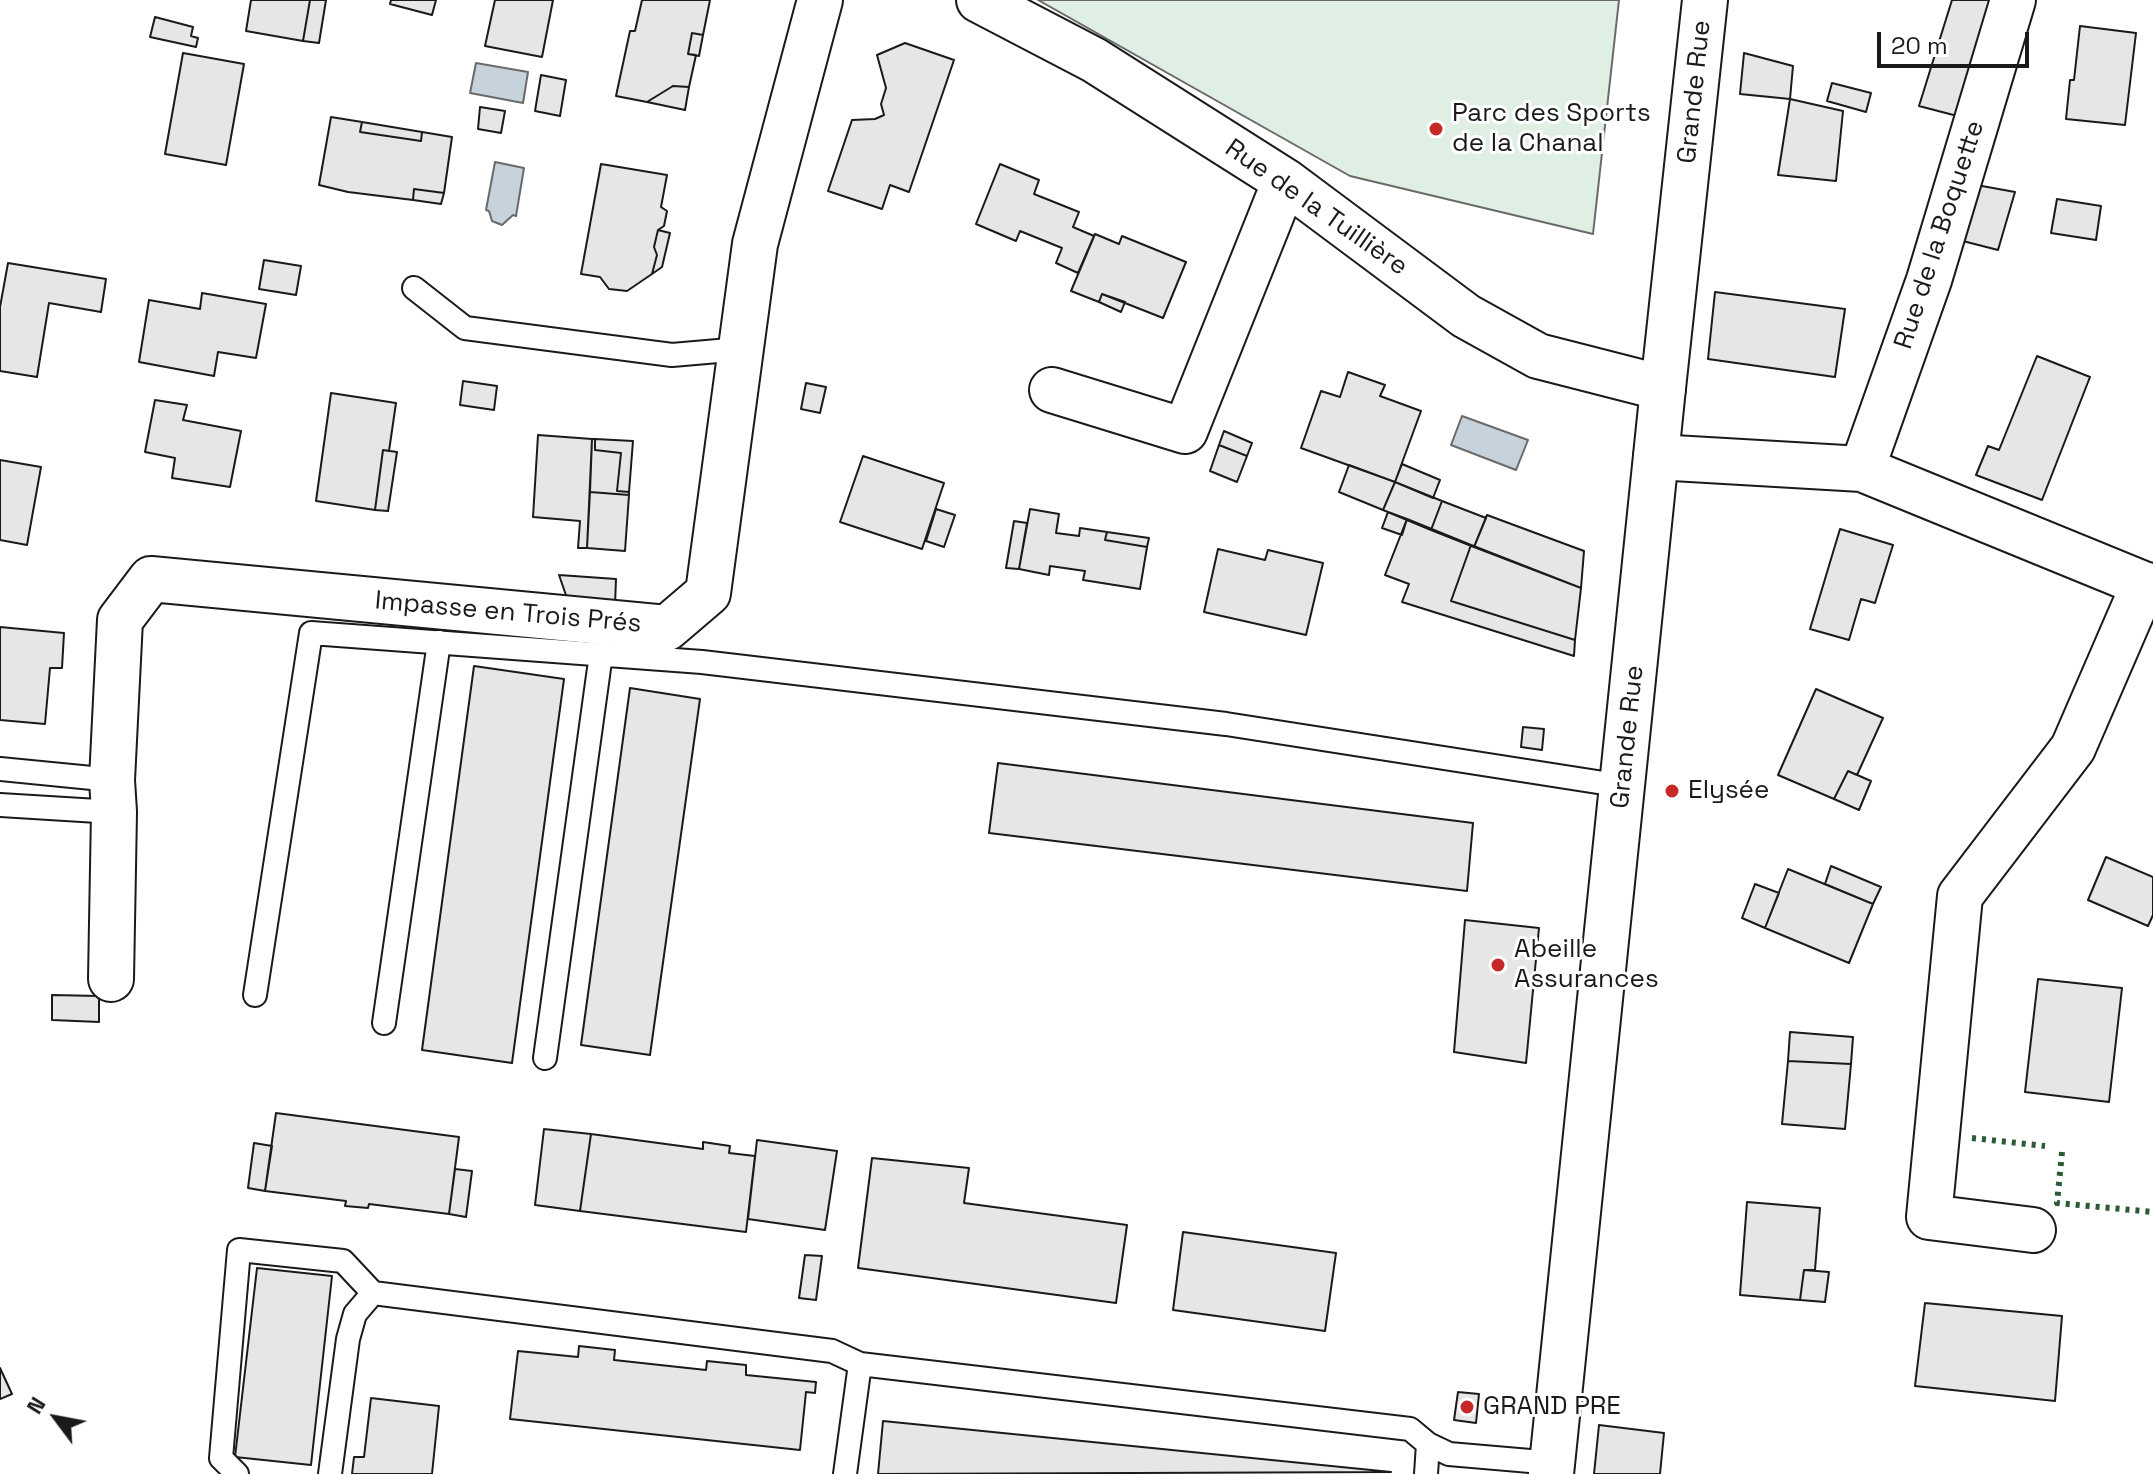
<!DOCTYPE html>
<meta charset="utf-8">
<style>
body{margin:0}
#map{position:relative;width:2153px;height:1474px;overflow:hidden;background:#fff;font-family:"Space Grotesk",sans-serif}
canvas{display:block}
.north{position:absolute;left:16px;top:1378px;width:80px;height:80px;-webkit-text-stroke:6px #fff;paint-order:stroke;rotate:302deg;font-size:22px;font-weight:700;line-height:32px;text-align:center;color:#1a1a1a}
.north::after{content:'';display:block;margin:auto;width:28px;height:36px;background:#1a1a1a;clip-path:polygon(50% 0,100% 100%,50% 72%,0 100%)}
.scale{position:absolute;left:1877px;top:32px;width:152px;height:36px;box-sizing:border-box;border:4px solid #1a1a1a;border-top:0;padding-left:10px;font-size:24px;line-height:28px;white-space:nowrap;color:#1a1a1a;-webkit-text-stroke:6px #fff;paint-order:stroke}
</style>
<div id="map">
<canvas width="2153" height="1474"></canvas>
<div class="north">N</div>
<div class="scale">20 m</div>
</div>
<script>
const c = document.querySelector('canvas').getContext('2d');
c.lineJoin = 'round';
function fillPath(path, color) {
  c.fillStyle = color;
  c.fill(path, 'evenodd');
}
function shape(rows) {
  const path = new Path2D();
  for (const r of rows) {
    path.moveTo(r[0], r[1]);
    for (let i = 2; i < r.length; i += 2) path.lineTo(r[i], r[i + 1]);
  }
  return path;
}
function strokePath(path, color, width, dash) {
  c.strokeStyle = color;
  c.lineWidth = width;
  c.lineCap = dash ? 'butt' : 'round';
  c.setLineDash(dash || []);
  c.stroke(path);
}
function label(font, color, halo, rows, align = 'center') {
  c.font = font + ' "Space Grotesk",sans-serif';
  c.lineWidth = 6;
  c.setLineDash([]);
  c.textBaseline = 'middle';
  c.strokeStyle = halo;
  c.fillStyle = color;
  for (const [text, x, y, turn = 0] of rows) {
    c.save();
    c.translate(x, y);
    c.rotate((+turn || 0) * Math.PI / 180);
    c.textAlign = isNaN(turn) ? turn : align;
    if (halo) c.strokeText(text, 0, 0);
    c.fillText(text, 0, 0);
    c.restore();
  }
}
const green = shape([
 [1038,0,1619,0,1593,234,1350,176,1038,0]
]);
const water = shape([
 [476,63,528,72,523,103,470,93,476,63],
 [495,162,524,168,516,216,513,215,502,225,492,221,489,211,486,210,495,162],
 [1462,416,1528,440,1516,470,1451,445,1462,416]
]);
const building = shape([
 [251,0,310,0,303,41,246,31,251,0],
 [310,0,326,0,319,43,303,41,310,0],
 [391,0,436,0,432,15,390,4,391,0],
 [495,0,553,0,542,57,485,46,495,0],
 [642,0,710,0,703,35,692,33,688,54,696,55,689,87,673,86,647,102,616,96,630,31,635,31,642,0],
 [1952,0,1999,0,1965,118,1919,106,1952,0],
 [155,17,193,27,191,36,198,38,196,47,150,37,155,17],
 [2080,26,2136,33,2125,125,2066,119,2070,80,2074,80,2080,26],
 [692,33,703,35,699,56,688,54,692,33],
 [905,43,954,60,909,192,890,185,882,209,828,191,852,120,875,119,884,115,881,104,886,88,877,55,905,43],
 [183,53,244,64,226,165,165,154,183,53],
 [1744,53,1793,66,1790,99,1740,94,1744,53],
 [541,75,566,80,560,116,535,111,541,75],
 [1832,83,1871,93,1866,112,1827,101,1832,83],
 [673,86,689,87,685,110,647,102,673,86],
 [1790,99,1843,111,1836,181,1778,175,1790,99],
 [480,107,505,111,501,133,478,129,480,107],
 [331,117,362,122,360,132,421,141,422,132,452,137,444,193,414,189,413,200,348,192,319,185,331,117],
 [362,122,422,132,421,141,360,132,362,122],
 [601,164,667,175,661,207,667,211,664,226,658,230,654,247,657,255,652,274,627,291,609,289,600,277,581,274,601,164],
 [1000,164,1039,180,1034,194,1079,212,1073,227,1094,236,1078,273,1056,263,1062,248,1020,231,1016,241,976,224,1000,164],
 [1971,184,2015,192,1998,250,1955,239,1971,184],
 [414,189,444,193,441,204,413,200,414,189],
 [2057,199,2101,206,2096,240,2051,233,2057,199],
 [658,230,670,233,662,267,652,274,657,255,654,247,658,230],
 [1095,234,1119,244,1122,236,1186,262,1163,318,1102,294,1099,302,1071,291,1095,234],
 [264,260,301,266,296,295,259,289,264,260],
 [8,263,106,279,101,312,49,303,37,377,0,371,0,307,8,263],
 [1715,292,1845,309,1835,377,1708,359,1715,292],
 [202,293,266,304,256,358,218,352,214,376,139,362,149,300,200,309,202,293],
 [1102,294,1125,302,1121,312,1099,302,1102,294],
 [2037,356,2090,377,2042,500,1976,475,1988,446,1999,450,2037,356],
 [1348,372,1385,385,1380,396,1421,411,1395,482,1301,448,1321,391,1340,397,1348,372],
 [463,381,497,386,494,410,460,405,463,381],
 [806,383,826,387,820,413,801,409,806,383],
 [331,393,396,403,389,451,383,450,375,510,316,501,331,393],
 [155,400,187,405,183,420,241,431,230,487,172,478,175,458,145,452,155,400],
 [1224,431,1252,443,1247,456,1219,445,1224,431],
 [538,435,592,439,587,548,578,548,580,521,533,517,538,435],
 [592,439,595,439,595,450,621,453,617,491,629,492,629,495,590,492,592,439],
 [595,439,633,441,629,492,617,491,621,453,595,450,595,439],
 [1219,445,1247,456,1237,482,1210,471,1219,445],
 [383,450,397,452,388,511,375,510,383,450],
 [863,456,944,483,922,549,840,522,863,456],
 [0,460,41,467,27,545,0,540,0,460],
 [1402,464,1440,480,1433,498,1395,482,1402,464],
 [1349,465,1395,482,1383,510,1339,492,1349,465],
 [1395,482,1442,501,1431,530,1383,510,1395,482],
 [590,492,629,495,625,551,587,548,590,492],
 [1442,501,1486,518,1474,547,1431,530,1442,501],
 [936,509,955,515,944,547,926,541,936,509],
 [1030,509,1059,514,1056,533,1079,536,1080,528,1107,532,1105,540,1147,547,1140,589,1083,580,1085,571,1050,566,1049,575,1019,569,1030,509],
 [1388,512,1407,519,1402,535,1382,528,1388,512],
 [1487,515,1584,551,1581,588,1474,547,1487,515],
 [1407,519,1471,545,1451,601,1575,640,1574,656,1402,602,1409,584,1385,575,1407,519],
 [1014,521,1027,523,1019,569,1006,568,1014,521],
 [1840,529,1893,545,1875,603,1861,599,1849,640,1810,629,1840,529],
 [1107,532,1149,538,1147,547,1105,540,1107,532],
 [1471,545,1581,588,1575,640,1451,601,1471,545],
 [1218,549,1265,560,1268,550,1323,563,1306,635,1204,612,1218,549],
 [559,575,616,579,615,605,568,601,559,575],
 [0,627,64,633,62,668,50,668,45,724,0,720,0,627],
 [474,666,564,679,512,1063,422,1050,474,666],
 [630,688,700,699,650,1055,581,1045,630,688],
 [1816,689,1883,718,1857,775,1848,771,1834,799,1778,775,1816,689],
 [1523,727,1544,729,1542,750,1521,747,1523,727],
 [998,763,1473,823,1467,891,989,833,998,763],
 [1848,771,1871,781,1859,810,1834,799,1848,771],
 [2106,857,2153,877,2153,915,2148,926,2088,900,2106,857],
 [1831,866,1881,887,1873,904,1825,884,1831,866],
 [1788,869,1873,904,1849,963,1765,928,1788,869],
 [1755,884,1779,893,1765,928,1742,918,1755,884],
 [1465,920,1539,928,1526,1063,1454,1052,1465,920],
 [2038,979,2122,988,2109,1102,2025,1092,2038,979],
 [52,995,99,996,99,1022,52,1020,52,995],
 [1790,1032,1853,1037,1851,1064,1788,1061,1790,1032],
 [1788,1061,1851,1064,1845,1129,1782,1124,1788,1061],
 [276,1113,459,1137,449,1214,369,1204,368,1208,345,1206,346,1201,265,1191,276,1113],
 [544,1129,591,1134,580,1211,535,1205,544,1129],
 [591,1134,703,1149,703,1142,730,1146,729,1153,755,1156,746,1232,580,1211,591,1134],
 [757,1140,837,1151,825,1230,748,1219,757,1140],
 [254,1143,272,1146,265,1191,248,1188,254,1143],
 [872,1158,969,1168,964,1203,1127,1225,1116,1303,858,1268,872,1158],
 [455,1169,472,1171,466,1217,449,1214,455,1169],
 [1747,1202,1820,1208,1815,1270,1804,1270,1800,1300,1740,1295,1747,1202],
 [1183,1232,1336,1253,1325,1331,1173,1310,1183,1232],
 [805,1255,822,1256,816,1300,799,1298,805,1255],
 [257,1268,332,1276,311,1465,235,1457,257,1268],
 [1804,1270,1829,1272,1825,1302,1800,1300,1804,1270],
 [1925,1303,2062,1316,2055,1401,1915,1386,1925,1303],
 [579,1346,615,1350,614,1360,706,1370,707,1361,746,1365,746,1375,816,1382,815,1393,806,1392,800,1450,510,1419,518,1351,578,1357,579,1346],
 [0,1368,12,1394,0,1399,0,1368],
 [1458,1392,1479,1394,1476,1423,1454,1420,1458,1392],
 [371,1398,439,1406,432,1474,352,1474,354,1457,364,1457,371,1398],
 [883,1421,1391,1472,878,1474,883,1421],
 [1599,1425,1664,1433,1660,1474,1594,1474,1599,1425]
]);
const service = shape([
 [414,288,465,328,672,355,741,349],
 [0,769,112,780],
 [0,805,114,812],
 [255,995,311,633,702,662,1226,724,1623,786],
 [384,1023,439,642],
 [545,1058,601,654],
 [237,1474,221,1458,239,1250,343,1261,373,1293],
 [330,1474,348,1339,355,1314,373,1293,832,1351,860,1364],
 [845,1474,860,1364,1410,1429,1428,1444,1449,1454,1553,1463],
 [1426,1474,1428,1444]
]);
const minor = shape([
 [979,0,1094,60,1285,181,1466,316,1538,356,1663,388],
 [1052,390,1185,431,1285,181],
 [1656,457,1862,469,2153,588],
 [1862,469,1929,280,2013,0],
 [111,979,114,812,112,780,120,620,151,579,667,628,708,593,755,244,820,0],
 [2033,1230,1929,1217,1960,896,2073,748,2144,584]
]);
const primary = shape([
 [1551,1474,1663,388,1705,0]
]);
const hedge = shape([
 [1972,1138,2045,1146],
 [2062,1152,2057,1203,2153,1212]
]);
const markers = [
 [1436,129,8,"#c62828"],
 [1672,791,8,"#c62828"],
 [1498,965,8,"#c62828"],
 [1467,1407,8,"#c62828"]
];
const streetNames = [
 ["Grande Rue",1695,92,-84],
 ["Rue de la Tuillière",1316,208,35],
 ["Rue de la Boquette",1940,235,-72],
 ["Impasse en Trois Prés",508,613,5],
 ["Grande Rue",1628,737,-84]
];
const poiNames = [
 ["Parc des Sports",1452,114],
 ["de la Chanal",1452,144],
 ["Elysée",1688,791],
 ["Abeille",1514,950],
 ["Assurances",1514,980],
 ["GRAND PRE",1483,1407]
];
fillPath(green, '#e0efe3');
strokePath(green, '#6a6a6a', 2);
fillPath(water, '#c6d2dc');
strokePath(water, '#6a6a6a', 2);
fillPath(building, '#e6e6e6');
strokePath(building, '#1a1a1a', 2);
strokePath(service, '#1a1a1a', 26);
strokePath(minor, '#1a1a1a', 48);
strokePath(primary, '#1a1a1a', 48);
strokePath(service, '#fff', 22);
strokePath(minor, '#fff', 44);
strokePath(primary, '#fff', 44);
strokePath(hedge, '#2b5a34', 6, [4, 6]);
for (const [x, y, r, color] of markers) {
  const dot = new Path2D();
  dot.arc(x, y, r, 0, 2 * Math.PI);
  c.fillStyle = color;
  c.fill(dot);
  strokePath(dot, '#fff', 3);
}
label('26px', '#1a1a1a', '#fff', streetNames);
label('26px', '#1a1a1a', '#fff', poiNames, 'left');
</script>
